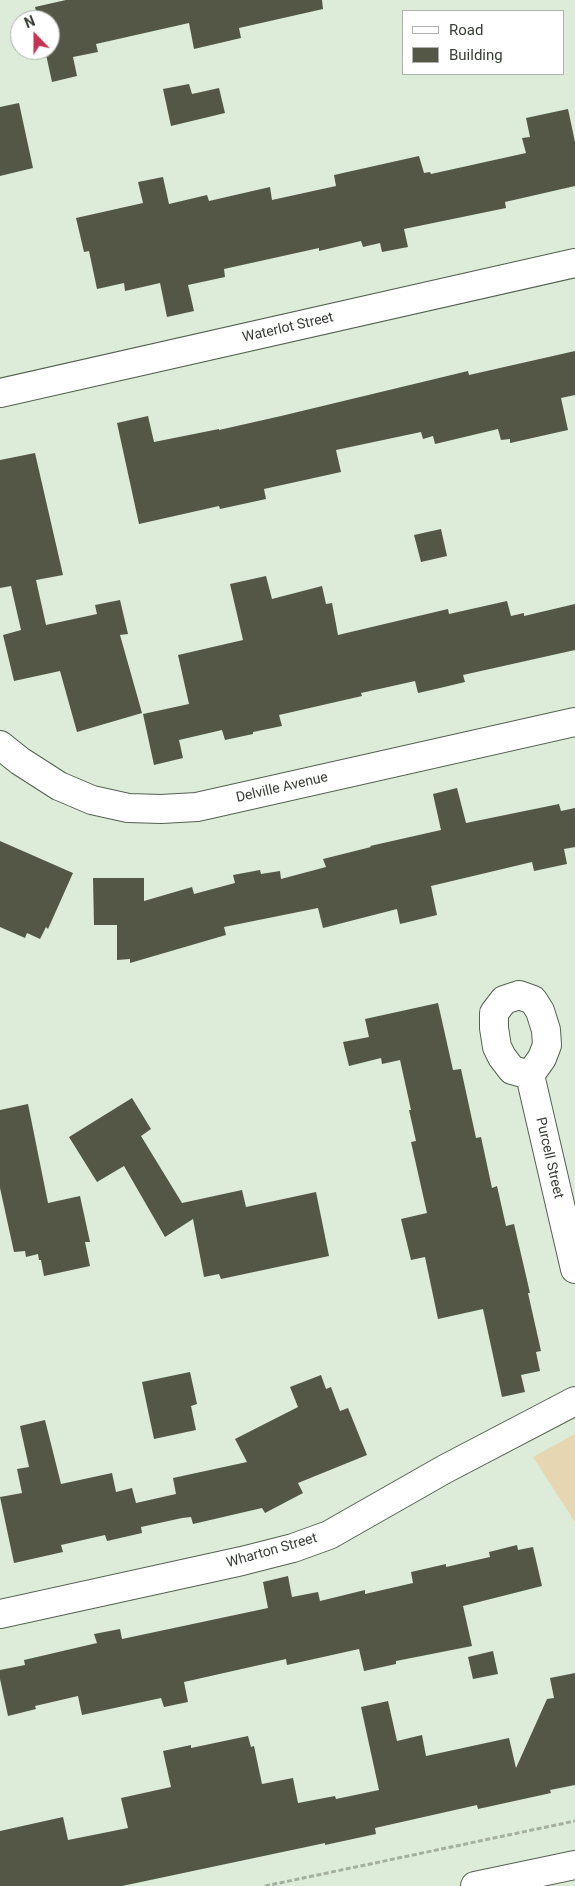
<!DOCTYPE html>
<style>
body{margin:0}
#map{position:relative;width:575px;height:1886px;overflow:hidden;background:#ddebd9;font-family:Roboto,sans-serif}
canvas{display:block}
.legend{position:absolute;left:402px;top:10px;width:162px;height:65px;box-sizing:border-box;background:#fff;border:1px solid #afb1af;margin:0;padding:6px 9px;list-style:none;font-size:15px;color:#383d36}
.legend li{display:flex;align-items:center;gap:10px;height:25px}
.legend b{width:25px;border:1px solid #afb1af}
.north{position:absolute;left:10px;top:10px;width:50px;height:50px;box-sizing:border-box;background:#fff;border:1px solid #afb1af;border-radius:50%;rotate:338deg;font-size:14px;font-weight:700;line-height:20px;text-align:center;color:#383d36}
.north::after{content:'';display:block;margin:auto;width:18px;height:22px;background:#c33353;clip-path:polygon(50% 0,100% 100%,50% 72%,0 100%)}
</style>
<div id="map">
<canvas width="575" height="1886"></canvas>
<ul class="legend">
<li><b style="height:6px;background:#fff"></b>Road</li>
<li><b style="height:14px;background:#555746"></b>Building</li>
</ul>
<div class="north">N</div>
</div>
<script>
const c = document.querySelector('canvas').getContext('2d');
c.lineJoin = 'round';
function fillPath(path, color) {
  c.fillStyle = color;
  c.fill(path, 'evenodd');
}
function shape(rows) {
  const path = new Path2D();
  for (const r of rows) {
    path.moveTo(r[0], r[1]);
    for (let i = 2; i < r.length; i += 2) path.lineTo(r[i], r[i + 1]);
  }
  return path;
}
function strokePath(path, color, width, dash) {
  c.strokeStyle = color;
  c.lineWidth = width;
  c.lineCap = dash ? 'butt' : 'round';
  c.setLineDash(dash || []);
  c.stroke(path);
}
function label(font, color, halo, rows, align = 'center') {
  c.font = font + ' Roboto,sans-serif';
  c.lineWidth = 5;
  c.setLineDash([]);
  c.textBaseline = 'middle';
  c.strokeStyle = halo;
  c.fillStyle = color;
  for (const [text, x, y, turn = 0] of rows) {
    c.save();
    c.translate(x, y);
    c.rotate((+turn || 0) * Math.PI / 180);
    c.textAlign = isNaN(turn) ? turn : align;
    if (halo) c.strokeText(text, 0, 0);
    c.fillText(text, 0, 0);
    c.restore();
  }
}
const green = shape([
 [575,1434,575,1522,533,1457]
]);
const building = shape([
 [66,0,322,0,323,9,239,28,241,38,194,49,189,23,96,44,98,52,73,57,77,76,52,82,45,50,50,50,50,20,38,20,35,7],
 [189,84,192,94,219,88,225,113,171,126,163,89],
 [19,103,33,168,0,176,0,107],
 [568,109,575,142,575,186,505,202,506,208,404,229,408,247,382,252,380,243,363,247,361,241,319,251,319,248,224,269,225,277,188,285,194,311,167,317,160,283,125,291,124,283,97,289,89,251,84,252,76,218,143,203,138,182,163,177,169,204,207,195,209,201,270,187,272,200,336,186,334,175,419,156,424,173,430,172,431,174,526,153,522,138,530,137,526,118],
 [575,351,575,395,561,398,568,430,510,443,510,439,501,440,498,429,435,444,433,436,423,439,421,432,336,450,341,472,264,489,266,499,220,509,219,506,139,524,117,423,148,416,154,442,219,429,219,430,281,416,468,371,469,375],
 [35,453,63,575,36,580,46,625,97,614,95,605,120,600,128,634,120,635,142,713,77,732,60,671,14,681,3,635,21,630,11,586,0,588,0,460],
 [441,529,447,556,421,562,414,535],
 [266,576,272,599,322,586,326,604,332,603,338,635,448,609,449,614,507,601,511,616,524,613,524,616,575,604,575,650,463,675,465,682,440,688,418,693,415,681,361,693,362,696,279,715,282,726,253,732,253,734,225,740,222,730,179,740,183,758,154,765,143,714,189,704,178,655,243,640,230,584],
 [457,788,466,823,559,804,561,811,575,808,575,847,564,849,567,864,534,871,532,862,431,886,437,915,400,924,397,909,323,928,318,908,224,927,226,935,130,963,130,959,117,960,117,925,94,925,93,878,144,878,144,901,192,887,194,894,235,883,233,875,260,870,261,874,280,871,281,879,326,867,323,859,371,847,370,846,441,830,433,794],
 [0,841,73,873,48,929,46,927,40,939,27,933,25,938,0,927],
 [438,1003,453,1070,461,1069,476,1138,481,1137,492,1188,497,1186,506,1226,514,1224,530,1293,528,1293,541,1351,536,1352,540,1371,521,1375,525,1392,502,1397,483,1309,438,1319,425,1257,411,1260,401,1219,427,1213,411,1142,416,1141,409,1110,411,1110,400,1060,382,1064,381,1058,349,1066,343,1042,369,1037,365,1019],
 [132,1098,151,1129,141,1136,182,1203,242,1190,246,1207,316,1192,329,1256,221,1279,219,1274,204,1277,193,1219,165,1237,124,1166,97,1182,69,1137],
 [28,1104,48,1203,80,1196,90,1242,85,1242,90,1266,44,1276,41,1260,39,1260,38,1254,26,1257,25,1251,14,1252,0,1188,0,1110],
 [190,1372,197,1404,191,1406,196,1430,154,1439,142,1382],
 [321,1375,326,1389,331,1387,340,1411,348,1408,367,1455,298,1483,303,1493,265,1513,262,1508,193,1524,191,1517,182,1518,141,1527,142,1533,107,1541,105,1535,61,1545,63,1552,14,1563,0,1497,22,1493,17,1469,29,1467,20,1426,45,1420,61,1484,112,1473,116,1492,132,1488,136,1503,176,1494,173,1478,247,1462,235,1439,298,1407,290,1387],
 [517,1545,518,1550,533,1547,542,1586,463,1606,472,1646,396,1661,396,1664,364,1671,359,1649,287,1665,286,1659,184,1682,188,1702,164,1707,161,1698,82,1715,78,1696,35,1706,36,1709,8,1716,0,1679,0,1670,25,1665,24,1660,97,1643,94,1634,120,1629,122,1639,268,1608,263,1582,288,1576,292,1597,318,1592,320,1601,365,1590,365,1594,413,1583,411,1572,446,1564,446,1567,490,1557,489,1552],
 [493,1651,498,1674,473,1679,468,1657],
 [575,1673,575,1785,550,1790,551,1793,478,1809,477,1805,375,1828,376,1834,325,1845,325,1843,122,1886,0,1886,0,1831,63,1817,68,1840,128,1828,121,1798,171,1787,163,1751,191,1745,191,1748,248,1736,251,1747,254,1746,262,1784,293,1778,298,1803,335,1796,336,1799,379,1790,361,1707,388,1701,397,1741,422,1735,426,1756,509,1738,516,1768,547,1699,554,1698,550,1678]
]);
const path = shape([
 [265,1886,575,1821]
]);
const street = shape([
 [0,393,575,263],
 [0,745,20,761,59,786,92,800,128,808,161,809,197,807,575,722],
 [519,995,533,1000,540,1011,546,1030,547,1045,542,1058,530,1075,512,1070,502,1057,497,1047,494,1028,494,1013,504,1000,519,995],
 [530,1075,575,1269],
 [0,1614,242,1561,293,1548,329,1535,445,1469,575,1401],
 [475,1886,575,1865]
]);
const streetNames = [
 ["Waterlot Street",288,328,-13],
 ["Delville Avenue",282,788,-13],
 ["Purcell Street",549,1158,77],
 ["Wharton Street",272,1551,-16]
];
fillPath(green, '#e6d7b2');
fillPath(building, '#555746');
strokePath(street, '#556152', 30);
strokePath(path, '#a4afa0', 3, [5, 2.5]);
strokePath(street, '#fff', 28);
label('14px', '#383d36', '#fff', streetNames);
</script>
